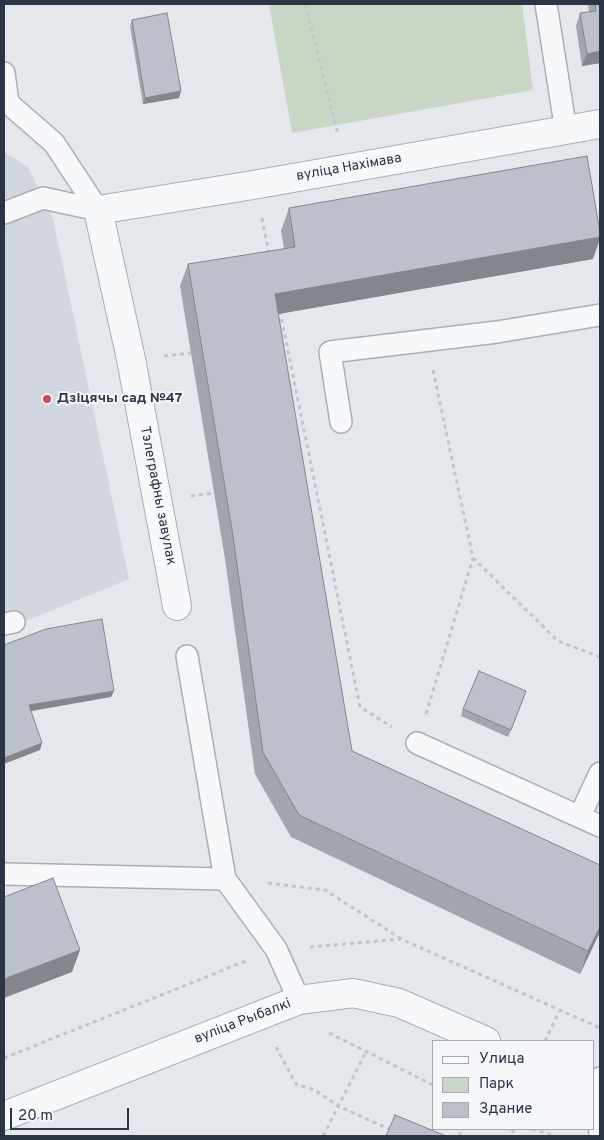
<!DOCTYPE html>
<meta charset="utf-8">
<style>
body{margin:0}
#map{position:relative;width:604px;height:1140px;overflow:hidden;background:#e4e7ec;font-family:Overpass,sans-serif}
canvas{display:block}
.frame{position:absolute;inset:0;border:5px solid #2b3445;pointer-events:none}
.legend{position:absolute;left:432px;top:1040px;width:162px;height:90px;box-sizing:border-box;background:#f4f6f9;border:1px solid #a4a8b1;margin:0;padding:6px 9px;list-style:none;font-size:15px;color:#2b3445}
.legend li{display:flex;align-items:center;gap:10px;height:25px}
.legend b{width:25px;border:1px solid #a4a8b1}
.scale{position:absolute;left:10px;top:1108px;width:119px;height:22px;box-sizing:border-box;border:2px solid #2b3445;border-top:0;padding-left:6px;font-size:15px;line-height:18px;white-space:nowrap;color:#2b3445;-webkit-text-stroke:4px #f4f6f9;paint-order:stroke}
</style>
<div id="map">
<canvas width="604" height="1140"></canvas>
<div class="frame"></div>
<ul class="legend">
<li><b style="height:6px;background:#f7f8fa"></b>Улица</li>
<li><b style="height:14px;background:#c9d6c5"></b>Парк</li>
<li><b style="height:14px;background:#bbc0ca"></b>Здание</li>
</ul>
<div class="scale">20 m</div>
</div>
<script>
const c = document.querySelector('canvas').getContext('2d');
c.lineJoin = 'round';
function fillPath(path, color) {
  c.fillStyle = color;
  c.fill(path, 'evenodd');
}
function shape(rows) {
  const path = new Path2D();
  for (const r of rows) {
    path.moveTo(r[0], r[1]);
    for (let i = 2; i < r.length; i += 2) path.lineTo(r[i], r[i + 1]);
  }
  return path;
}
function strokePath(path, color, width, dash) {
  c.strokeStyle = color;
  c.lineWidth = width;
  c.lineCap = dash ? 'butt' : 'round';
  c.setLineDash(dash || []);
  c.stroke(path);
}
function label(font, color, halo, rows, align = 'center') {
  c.font = font + ' Overpass,sans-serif';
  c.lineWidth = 4;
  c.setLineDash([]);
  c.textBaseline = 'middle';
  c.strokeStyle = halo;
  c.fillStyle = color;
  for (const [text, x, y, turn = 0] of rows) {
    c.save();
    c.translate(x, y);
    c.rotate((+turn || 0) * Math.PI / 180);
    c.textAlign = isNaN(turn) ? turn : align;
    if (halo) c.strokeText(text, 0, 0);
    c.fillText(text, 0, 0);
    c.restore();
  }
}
const built = shape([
 [4,152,28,167,53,219,129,579,4,630]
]);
const green = shape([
 [269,4,522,4,533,90,292,133]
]);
const path = shape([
 [305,4,338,134],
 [262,218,269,254],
 [280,311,360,707,392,727],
 [164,356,191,353],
 [433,370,473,558,558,641,600,657],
 [191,496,214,493],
 [426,714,473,558],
 [268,883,325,890,400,938],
 [310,947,401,939,600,1028],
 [329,1033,433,1085],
 [545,1041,560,1010],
 [276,1047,296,1084,315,1090,338,1106,391,1130],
 [4,1058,246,961],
 [512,1129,515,1136],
 [532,1129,555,1136],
 [323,1136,366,1052],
 [459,1136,463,1129]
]);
const service = shape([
 [546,4,566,131],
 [4,73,8,103,54,143,98,210],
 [4,213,43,198,98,210],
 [341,422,330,352,497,332,600,315],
 [4,624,14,622],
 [187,656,225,879,276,949,299,1000],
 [417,743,600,826],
 [580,816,600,773],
 [4,874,225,879],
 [600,1136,597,1094,600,1078]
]);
const minor = shape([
 [177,606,131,359,98,210,253,185,600,124],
 [593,1092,600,1096],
 [4,1116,299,1000,353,993,399,1003,486,1041]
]);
const wall = shape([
 [588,4,600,4,600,63,582,66,576,26,580,13,589,12],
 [132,20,179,98,143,104,130,26],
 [289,208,593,259,278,314,352,751,600,865,600,932,580,974,291,837,255,774,225,559,180,286,188,264,284,249,281,231],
 [524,698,508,737,461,716,463,709]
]);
const shadedWall = shape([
 [600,51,600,63,582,66,587,54],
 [181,91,179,98,143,104,145,98],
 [600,237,600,239,593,259,267,316,275,294],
 [114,691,111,697,26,712,29,705],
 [42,743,40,750,4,764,4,758],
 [600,927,600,932,580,974,588,951],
 [80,950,72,972,4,998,4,979]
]);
const building = shape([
 [595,4,600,4,600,51,587,54,580,13,596,11,595,4],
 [167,13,181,91,145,98,132,20,167,13],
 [587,156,600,232,600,237,275,294,352,751,600,865,600,927,588,951,299,815,263,752,233,536,188,264,295,247,289,208,587,156],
 [102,619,114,691,29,705,42,743,4,758,4,645,46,629,102,619],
 [479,671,526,691,511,730,463,709,479,671],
 [53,878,80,950,4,979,4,897,53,878],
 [395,1115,446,1136,386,1136,395,1115]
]);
const markers = [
 [47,399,5,"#d1495b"]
];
const streetNames = [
 ["вуліца Нахімава",349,168,-10],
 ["Тэлеграфны завулак",157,496,79],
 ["вуліца Рыбалкі",243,1022,-21]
];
const poiNames = [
 ["Дзіцячы сад №47",57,399]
];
fillPath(built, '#d2d6de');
fillPath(green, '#c9d6c5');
strokePath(service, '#a9aeb7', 24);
strokePath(minor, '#a9aeb7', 30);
strokePath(path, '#c2c5cb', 3, [4, 4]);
strokePath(service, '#f7f8fa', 21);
strokePath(minor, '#f7f8fa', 28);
fillPath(wall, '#a1a5ae');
fillPath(shadedWall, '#83868d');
fillPath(building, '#bbc0ca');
strokePath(building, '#83868d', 1);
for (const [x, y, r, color] of markers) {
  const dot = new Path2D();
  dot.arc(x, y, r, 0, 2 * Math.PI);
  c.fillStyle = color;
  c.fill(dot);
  strokePath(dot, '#f4f6f9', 2);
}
label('14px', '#2b3445', '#f4f6f9', streetNames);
label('bold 14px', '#2b3445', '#f4f6f9', poiNames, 'left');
</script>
